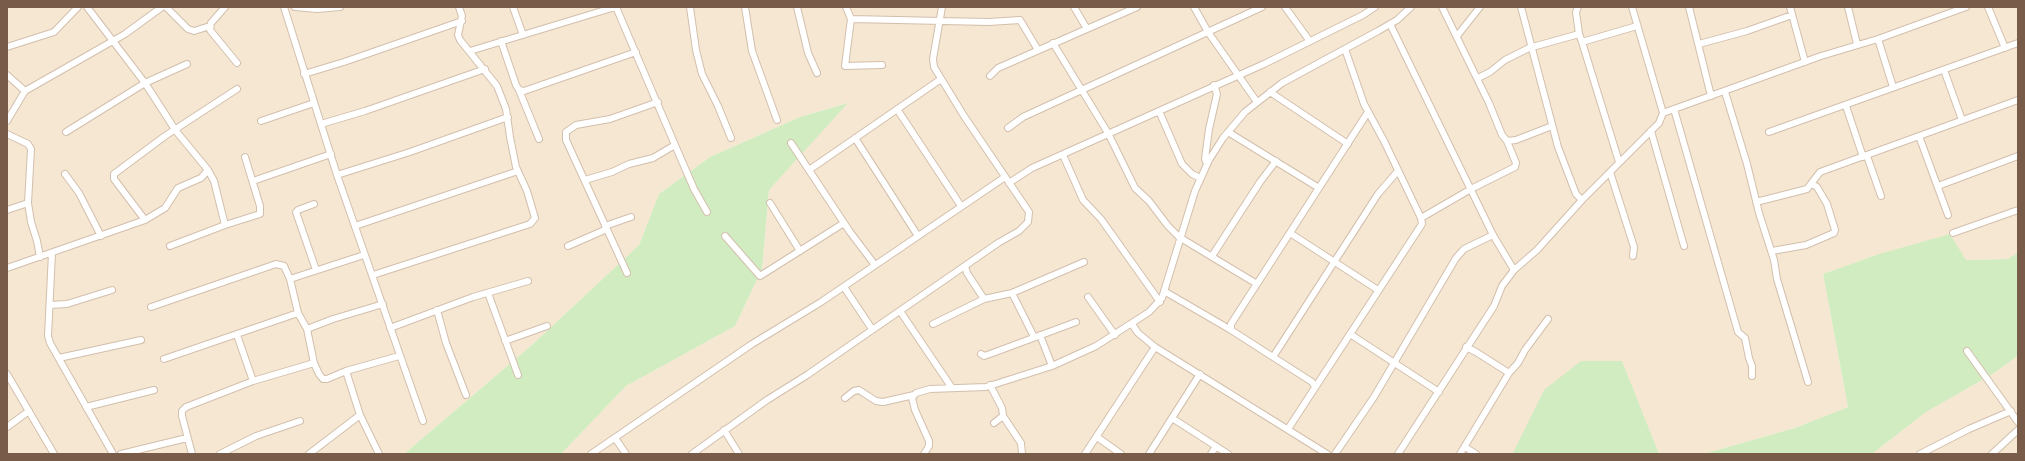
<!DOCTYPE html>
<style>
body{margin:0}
#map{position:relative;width:2025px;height:461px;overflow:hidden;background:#fdf5e5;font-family:"Archivo Narrow",sans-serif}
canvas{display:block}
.frame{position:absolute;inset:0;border:8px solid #785b48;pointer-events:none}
</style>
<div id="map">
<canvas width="2025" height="461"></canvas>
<div class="frame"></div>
</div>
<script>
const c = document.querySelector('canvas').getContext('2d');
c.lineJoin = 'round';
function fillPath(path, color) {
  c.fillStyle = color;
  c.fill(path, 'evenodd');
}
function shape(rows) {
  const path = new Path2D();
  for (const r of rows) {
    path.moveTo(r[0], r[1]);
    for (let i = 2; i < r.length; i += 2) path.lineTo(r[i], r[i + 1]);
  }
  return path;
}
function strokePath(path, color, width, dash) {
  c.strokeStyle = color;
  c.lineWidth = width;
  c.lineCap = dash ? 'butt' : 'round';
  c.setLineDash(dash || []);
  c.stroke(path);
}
const residential = shape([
 [7,7,2018,7,2018,253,2007,259,1966,260,1876,255,1823,274,1848,407,1795,428,1703,454,1659,454,1622,362,1513,452,1514,454,561,454,626,386,735,326,762,269,769,190,847,103,800,117,710,157,659,194,639,245,533,344,404,454,7,454],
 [2018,356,2018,454,1872,454,1926,412,1991,375]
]);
const green = shape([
 [848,103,769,190,762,269,735,326,626,386,561,454,404,454,533,344,639,245,659,194,710,157,800,117],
 [1950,234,1966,260,2007,259,2018,253,2018,356,1991,375,1926,412,1872,454,1703,454,1795,428,1848,407,1823,274,1876,255],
 [1581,361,1622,361,1659,454,1514,454,1513,453,1544,390]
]);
const minor = shape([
 [166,7,188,29,194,31,210,26],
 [225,7,211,23,210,30,237,63],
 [284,7,337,175,423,421],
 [295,7,317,9,340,7],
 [513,7,523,35],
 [690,7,696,50,702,74,718,106,731,138],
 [745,7,752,51,777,120],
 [797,7,808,53,817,73],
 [846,7,851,19,845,66,882,65],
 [1074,7,1087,29],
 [1194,7,1208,32,1257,102],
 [1285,7,1309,40],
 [1442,7,1489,103,1502,135,1507,141,1516,140,1552,126],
 [1521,7,1558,147,1576,194,1582,200],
 [1578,7,1576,12,1579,34],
 [1632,7,1663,113],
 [1689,7,1711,96],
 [1790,7,1805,62],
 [1848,7,1857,44],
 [1988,7,2005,48],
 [851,19,989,22,1020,20,1038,50],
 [1390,24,1493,235,1514,270],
 [1457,36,1480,7],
 [1878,39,1893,87],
 [501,41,516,85,519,90,524,91,636,52],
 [1582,42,1619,162],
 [1053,43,1108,133,1135,188,1149,201,1168,226,1179,237,1257,284],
 [1699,44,1747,31,1792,15],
 [7,47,54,32,78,7],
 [470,51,615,7],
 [1944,70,1962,120],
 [304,74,344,62,462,21],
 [7,75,25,91],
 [990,76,998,68,1137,7],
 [1478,78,1490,72,1505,60,1529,48,1579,34,1582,42,1637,26],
 [519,90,539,139],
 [1270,92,1348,144],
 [1725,92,1747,164,1759,213,1774,260,1777,279,1808,382],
 [1846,106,1863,157],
 [897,109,961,206],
 [1674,109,1738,332,1745,338,1749,358,1752,366,1752,376],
 [1159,111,1182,164,1192,174,1200,178],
 [7,121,25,91,125,34,162,7],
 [261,121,314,103],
 [321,124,365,111,485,69],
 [1008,128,1023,117,1262,7],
 [1651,131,1684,246],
 [66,132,145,83,187,64],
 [1228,132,1319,188],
 [1769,132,2018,43],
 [7,134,28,144,31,149,28,203,31,222,37,241,40,257],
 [1919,136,1948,215],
 [855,138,918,236],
 [791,143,850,232,875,265],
 [675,145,694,189,707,212],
 [1063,155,1083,200,1101,219,1160,302],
 [1867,156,1881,196],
 [1207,164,1205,159,1209,129,1217,94,1214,85],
 [208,170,214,181,225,225],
 [809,170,941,79],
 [1610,172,1634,247,1633,256],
 [65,174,79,193,101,236],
 [337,175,410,152,508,117],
 [585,180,612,172,629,164,653,158,675,145,616,7],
 [253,181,331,154],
 [1009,183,1032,168,1264,64,1363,15,1375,7],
 [1938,186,2018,156],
 [1756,202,1807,189,1820,172,2018,100],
 [770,203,800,251],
 [314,204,298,210,296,212,316,270],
 [7,210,28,203],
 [1421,218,1471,189,1515,167,1516,163,1507,141],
 [145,220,114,179,114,174,165,136,237,89],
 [355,226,518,171],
 [605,226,631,217],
 [1290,233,1378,290],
 [1953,233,2018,210],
 [725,236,760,276,844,223],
 [170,246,225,225,260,214,260,206,245,157],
 [568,246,607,229],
 [1772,251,1806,245,1834,233,1835,230,1827,204,1817,187,1812,184],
 [52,253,48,336,50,343,113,454],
 [1212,256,1260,182,1276,161],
 [965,266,967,273,984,299],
 [7,268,145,220,165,208,178,188,201,178,208,170,176,131,145,83,87,7],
 [627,273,566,140,566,132,576,125,610,119,658,102],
 [373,275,530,224,535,218,527,191,516,167,510,137,506,109,497,86,460,40,458,35,462,16,459,7],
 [290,279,298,313,307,329,314,363,319,374,323,379,327,379,346,371],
 [844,287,872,329],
 [1164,291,1231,330,1312,382,1315,387],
 [488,293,518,375],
 [1012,293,1034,337],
 [1088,297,1115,335],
 [50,305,67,304,112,290],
 [151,307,276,264,284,266,290,279,364,255],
 [437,310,446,343,466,395],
 [900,311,952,388],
 [933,324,984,299,1012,293,1084,262],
 [1132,324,1138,333,1155,347,1327,454],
 [390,328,473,297,528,281],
 [307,329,333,319,383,304],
 [1231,330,1231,324,1368,112],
 [1350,334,1439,392],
 [237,335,253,381],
 [1040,335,1052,366],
 [505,341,547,326],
 [1466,347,1476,352,1509,373,1518,363,1525,350,1548,319],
 [1967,351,2018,422],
 [981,354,984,356,990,354,1076,322],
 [1273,357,1378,194,1397,172],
 [59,358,141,340],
 [164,359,298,313],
 [7,374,54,454],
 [990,385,1002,408,1003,416,1021,443,1022,454],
 [845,398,854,391,859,390,876,401,883,402,914,395],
 [86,407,154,390],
 [1172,418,1228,454],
 [994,423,1003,416],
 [7,427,29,411],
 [1288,429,1422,224,1421,218,1384,141,1364,104,1345,49],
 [724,430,739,454],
 [1097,437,1121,454],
 [615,438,626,454],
 [1465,447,1476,454],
 [121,454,187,438],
 [192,454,182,416,182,411,186,407,253,381,314,363],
 [220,454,256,436,300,421],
 [309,454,360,415],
 [379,454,360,415,346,371,399,356],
 [591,454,752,344,821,302,1005,177],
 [692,454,767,400,807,375,998,243,1019,231,1028,222,1029,212,964,116,934,67,933,59,942,7],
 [924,454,929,446,929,441,915,410,912,398,916,393,930,389,986,387,1052,366,1096,346,1149,312,1162,298,1195,191,1209,160,1223,138,1245,112,1282,83,1378,31,1397,20,1411,7],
 [1085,454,1155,347],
 [1149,454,1200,374],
 [1211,454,1216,446],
 [1335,454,1374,397,1456,258,1464,249,1493,235],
 [1398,454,1494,306,1502,286,1514,270,1537,250,1582,200,1659,123,1663,113,1821,56,1878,39,1966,7],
 [1460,454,1509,373],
 [1920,454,1969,429,2011,411],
 [1992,454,2018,430]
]);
fillPath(residential, '#f6e7d3');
fillPath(green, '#d2ecc2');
strokePath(minor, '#d2bfac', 8);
strokePath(minor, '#fff', 6);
</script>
